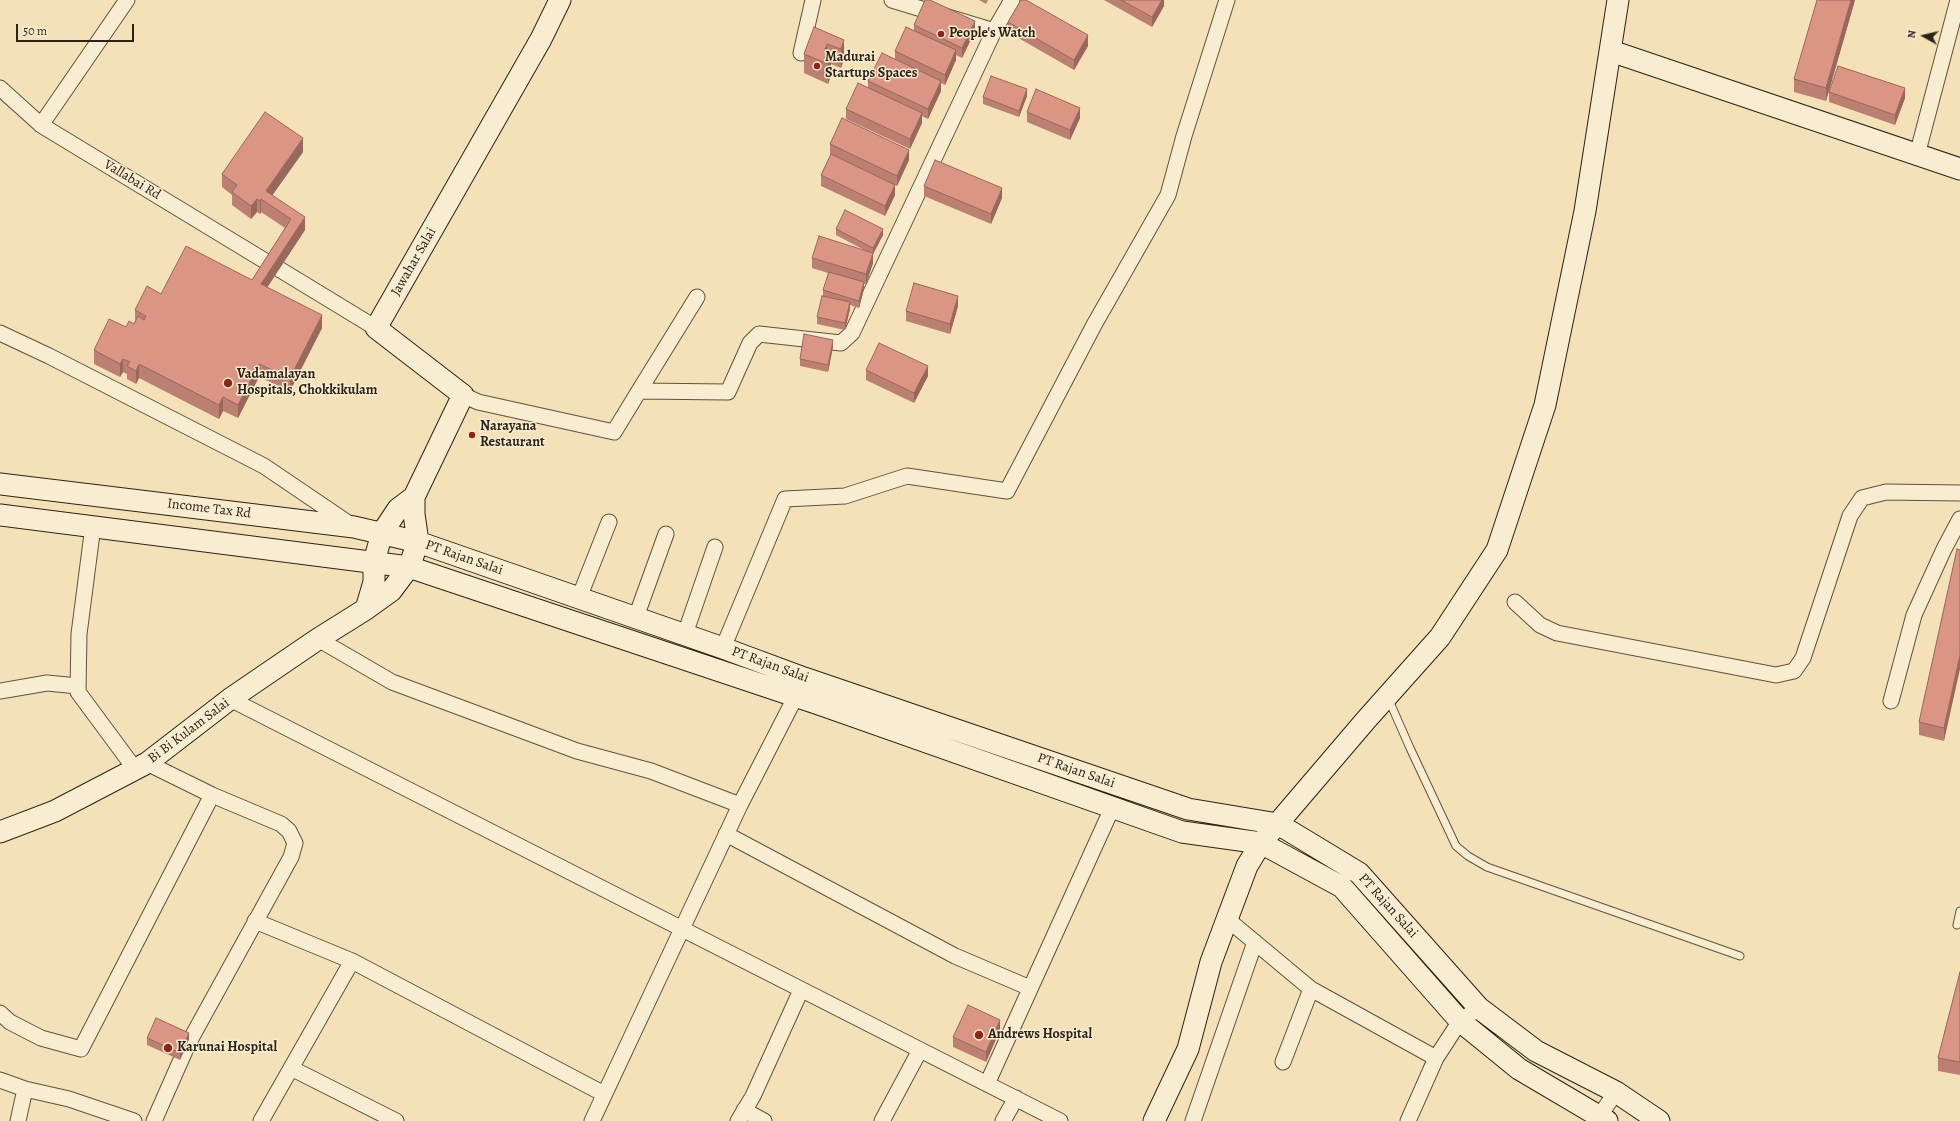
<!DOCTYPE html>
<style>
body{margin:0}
#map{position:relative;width:1960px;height:1121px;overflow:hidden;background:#f4e1b8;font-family:Alegreya,serif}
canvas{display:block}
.north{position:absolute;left:1904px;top:16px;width:40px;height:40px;-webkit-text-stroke:3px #f8ecd1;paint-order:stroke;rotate:278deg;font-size:11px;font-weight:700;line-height:16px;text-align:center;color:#2d2217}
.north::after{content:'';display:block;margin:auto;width:14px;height:18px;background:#2d2217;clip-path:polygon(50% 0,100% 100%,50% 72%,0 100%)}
.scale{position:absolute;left:16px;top:24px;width:118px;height:18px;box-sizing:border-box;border:2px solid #2d2217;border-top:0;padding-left:5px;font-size:12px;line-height:14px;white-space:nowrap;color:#2d2217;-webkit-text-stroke:3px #f8ecd1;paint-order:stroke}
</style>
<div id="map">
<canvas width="1960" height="1121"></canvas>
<div class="north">N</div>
<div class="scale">50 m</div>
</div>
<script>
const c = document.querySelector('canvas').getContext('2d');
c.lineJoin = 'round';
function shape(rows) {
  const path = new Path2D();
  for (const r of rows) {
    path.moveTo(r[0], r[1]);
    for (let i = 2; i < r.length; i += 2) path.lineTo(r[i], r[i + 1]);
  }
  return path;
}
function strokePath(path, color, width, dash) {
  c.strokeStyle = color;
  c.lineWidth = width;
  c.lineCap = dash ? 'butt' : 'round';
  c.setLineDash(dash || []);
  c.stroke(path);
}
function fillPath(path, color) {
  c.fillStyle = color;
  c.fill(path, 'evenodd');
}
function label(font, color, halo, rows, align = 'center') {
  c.font = font + ' Alegreya,serif';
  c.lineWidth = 3;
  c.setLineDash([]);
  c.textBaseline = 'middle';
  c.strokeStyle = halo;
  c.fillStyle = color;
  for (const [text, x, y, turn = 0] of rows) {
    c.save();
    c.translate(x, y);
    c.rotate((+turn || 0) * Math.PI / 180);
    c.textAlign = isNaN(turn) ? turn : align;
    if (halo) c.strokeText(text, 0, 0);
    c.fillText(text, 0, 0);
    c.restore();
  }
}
const lane = shape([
 [1388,698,1410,748,1456,846,1468,856,1487,867,1740,956],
 [1957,925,1960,911]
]);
const street = shape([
 [892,0,994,31],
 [801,53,813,0],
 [0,88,41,125,270,264],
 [41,125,127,0],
 [1917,155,1958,0],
 [279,269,376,328],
 [0,333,49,356,264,466,351,525],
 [639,391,697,297],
 [463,395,478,402,614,432,639,391,728,392,750,343,759,334,841,343,852,333,994,31,1012,0],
 [93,526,79,634,78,692,135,769],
 [579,598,609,522],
 [1515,602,1540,625,1557,633,1776,675,1794,671,1803,658,1850,516,1862,498,1886,492,1960,493],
 [636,617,666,534],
 [685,634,715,547],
 [318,639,392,682,577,751,651,771,740,805],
 [723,648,785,499,845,496,907,476,1007,491,1094,325,1168,195,1184,136,1227,0],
 [0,691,47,683,78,686],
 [230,699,1060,1121],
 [1891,701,1914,615,1944,549,1960,519],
 [147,763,212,795,281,824,289,831,295,843,291,857,188,1044,154,1121],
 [726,834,955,956,1030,988],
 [1227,919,1311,989,1436,1058],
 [255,921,352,961,604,1094],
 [0,1013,10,1022,41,1038,81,1049,212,795],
 [1283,1062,1311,989],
 [291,1068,396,1121],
 [0,1080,25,1089,69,1099,134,1121],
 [987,1084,1113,806],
 [744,1110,764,1121],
 [18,1121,25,1089],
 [261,1121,352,961],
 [592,1121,740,805,800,688],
 [738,1121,753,1096,801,990],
 [882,1121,920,1050],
 [1003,1121,1016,1098],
 [1193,1121,1255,942],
 [1408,1121,1436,1058,1460,1021,1479,1008],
 [1596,1121,1616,1092]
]);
const secondary = shape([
 [1611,51,1960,169],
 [0,484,354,527,418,542,723,648,804,678,1188,809,1278,824,1359,873,1479,1008,1536,1051,1616,1092,1659,1121],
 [0,515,409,567,819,704,1182,832,1261,843,1342,887,1460,1021,1519,1069,1607,1121],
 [366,609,374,582,374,562,382,533,398,509,414,497],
 [0,832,55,811,147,763,230,699,318,639,366,609,391,591,409,567,418,542,414,514,414,497,463,395,376,328,541,39,560,0],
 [1154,1121,1188,1049,1211,962,1247,866,1261,843,1366,720,1440,637,1497,550,1545,405,1585,211,1618,0]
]);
const wall = shape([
 [979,0,988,0,986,4],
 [1104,0,1164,0,1164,6,1152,27],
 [1855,0,1826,101,1794,92,1794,79],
 [1008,22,1088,46,1074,70,1008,32],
 [914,25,975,31,962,58,956,55,956,60,945,85,941,83,941,91,928,119,922,116,922,123,910,149,846,119,846,109,868,87,868,81,895,59,895,51,914,30],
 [814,27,844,40,844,59,841,68,831,64,831,75,828,84,804,73,804,54],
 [1829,92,1905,98,1895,125,1829,102],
 [1027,96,1019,117,983,104,983,97],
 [1027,112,1080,118,1070,140,1027,122],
 [830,144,909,160,897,186,895,185,895,195,885,216,821,186,821,175,831,155,830,154],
 [303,152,272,195,305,230,267,287,322,328,290,391,259,377,238,418,223,411,219,419,139,378,136,384,127,379,127,374,123,372,120,377,94,364,94,350,126,327,134,324,135,322,135,310,161,294,252,280,285,228,261,212,260,214,257,212,251,219,232,205,232,195,222,187,222,174],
 [924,186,1002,198,991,224,924,196],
 [836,229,883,235,873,254,873,263,866,284,864,284,864,289,859,308,850,305,850,309,845,330,817,324,817,317,823,296,823,290,828,273,812,268,812,258,866,251,836,235],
 [958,306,950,334,906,321,906,311],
 [833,347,828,372,800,366,800,359],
 [866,370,928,376,914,403,866,380],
 [1957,549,1944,741,1919,735,1919,722],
 [1960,972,1960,1075,1938,1071,1938,1058],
 [1000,1030,986,1062,953,1047,953,1037],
 [147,1038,189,1039,180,1060,147,1045]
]);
const shadedWall = shape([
 [1162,0,1164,0,1164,6,1152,27,1152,17],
 [1851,0,1855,0,1826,101,1826,88],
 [975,21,975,31,962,58,962,48],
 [1088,35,1088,46,1074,70,1074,60],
 [844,40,844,59,841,68,841,49],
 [827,44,827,63,824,52],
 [956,50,956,60,945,85,945,75],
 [831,55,831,75,828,84,828,64],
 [941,81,941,91,928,119,928,109],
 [1905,88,1905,98,1895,125,1895,115],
 [1027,89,1027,96,1019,117,1019,111],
 [1080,108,1080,118,1070,140,1070,130],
 [922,113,922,123,910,149,910,139],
 [303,138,303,152,267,203,266,191],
 [909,150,909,160,897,186,897,176],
 [895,185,895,195,885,216,885,206],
 [1002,188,1002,198,991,224,991,214],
 [257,199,257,212,251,219,251,206],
 [261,199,261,212,260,214,260,201],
 [305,217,305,230,261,297,261,284],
 [883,229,883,235,873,254,873,263,866,284,866,274,873,253,873,248],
 [864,282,864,289,859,308,859,301],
 [958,296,958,306,950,334,950,324],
 [850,302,850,309,845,330,845,323],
 [322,315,322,328,290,391,290,378],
 [833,340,833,347,828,372,828,365],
 [123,359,123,372,120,377,120,364],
 [139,364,139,378,136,384,136,371],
 [259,364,259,377,238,418,238,405],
 [928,366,928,376,914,403,914,393],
 [223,397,223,411,219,419,219,405],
 [1960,655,1960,669,1944,741,1944,728],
 [1000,1020,1000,1030,986,1062,986,1052],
 [189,1033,189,1039,180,1060,180,1053]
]);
const building = shape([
 [925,0,930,0,975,21,962,48,914,25,925,0],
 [1021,0,1026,0,1088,35,1074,60,1008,22,1021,0],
 [1121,0,1162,0,1152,17,1121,0],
 [1817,0,1851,0,1826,88,1794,79,1817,0],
 [814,27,844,40,841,49,827,44,824,52,831,55,828,64,804,54,814,27],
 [906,27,956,50,945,75,895,51,906,27],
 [882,53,941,81,928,109,868,81,882,53],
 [1838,66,1905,88,1895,115,1829,92,1838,66],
 [991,76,1027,89,1019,111,983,97,991,76],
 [858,83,922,113,910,139,846,109,858,83],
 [1036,89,1080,108,1070,130,1027,112,1036,89],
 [265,112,303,138,266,191,305,217,261,284,322,315,290,378,259,364,238,405,223,397,219,405,139,364,136,371,127,366,130,362,123,359,120,364,94,350,109,319,126,327,129,321,134,324,138,316,144,320,146,316,135,310,147,286,161,294,186,246,252,280,291,219,261,199,260,201,257,199,251,206,232,192,237,185,222,174,265,112],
 [842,118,909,150,897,176,830,144,842,118],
 [831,154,895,185,885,206,821,175,831,154],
 [935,160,1002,188,991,214,924,186,935,160],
 [845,210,883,229,873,248,836,229,845,210],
 [819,236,873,253,866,274,812,258,819,236],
 [829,272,864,282,859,301,823,290,829,272],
 [914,283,958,296,950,324,906,311,914,283],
 [822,296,850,302,845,323,817,317,822,296],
 [804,334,833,340,828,365,800,359,804,334],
 [879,343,928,366,914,393,866,370,879,343],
 [1957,549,1960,550,1960,655,1944,728,1919,722,1957,549],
 [1960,972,1960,1062,1938,1058,1960,972],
 [968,1005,1000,1020,986,1052,953,1037,968,1005],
 [156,1018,189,1033,180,1053,147,1038,156,1018]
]);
const markers = [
 [941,34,4,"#8f2418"],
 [817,66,4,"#8f2418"],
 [228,383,5,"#8f2418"],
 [472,435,4,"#8f2418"],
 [979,1035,5,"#8f2418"],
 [168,1048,5,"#8f2418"]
];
const poiNames = [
 ["People's Watch",949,34],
 ["Madurai",825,58],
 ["Startups Spaces",825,74],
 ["Vadamalayan",237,375],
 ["Hospitals, Chokkikulam",237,391],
 ["Narayana",480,427],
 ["Restaurant",480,443],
 ["Andrews Hospital",988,1035],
 ["Karunai Hospital",177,1048]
];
const streetNames = [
 ["Vallabai Rd",132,180,31],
 ["Jawahar Salai",414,262,-60],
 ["Income Tax Rd",209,509,7],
 ["PT Rajan Salai",464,558,19],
 ["PT Rajan Salai",770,665,20],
 ["Bi Bi Kulam Salai",189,731,-37],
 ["PT Rajan Salai",1076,771,19],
 ["PT Rajan Salai",1388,906,48]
];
strokePath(lane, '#5f523f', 9);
strokePath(street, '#5f523f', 17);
strokePath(secondary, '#2d2217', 23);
strokePath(lane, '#f8ecd1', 7);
strokePath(street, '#f8ecd1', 15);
strokePath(secondary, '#f8ecd1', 21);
fillPath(wall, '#bc8072');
fillPath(shadedWall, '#99685c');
fillPath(building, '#db9584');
strokePath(building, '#99685c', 1);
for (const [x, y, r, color] of markers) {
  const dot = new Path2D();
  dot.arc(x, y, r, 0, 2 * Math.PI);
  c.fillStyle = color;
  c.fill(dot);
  strokePath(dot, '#f8ecd1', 1.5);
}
label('bold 14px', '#2d2217', '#f8ecd1', poiNames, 'left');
label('14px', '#2d2217', '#f8ecd1', streetNames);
</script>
